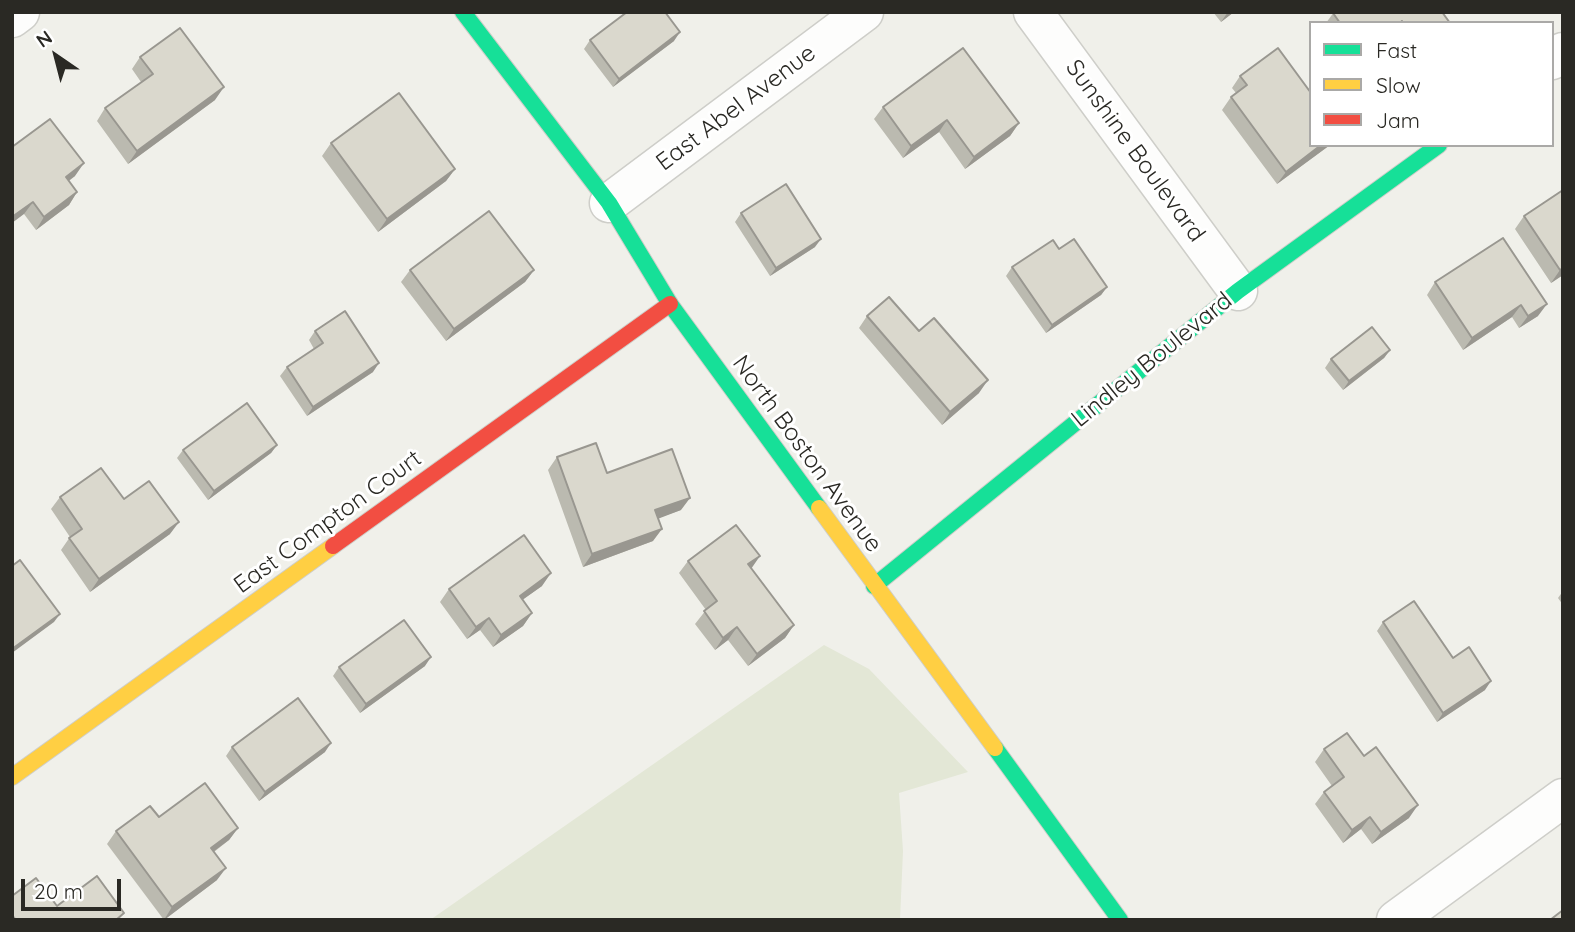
<!DOCTYPE html>
<style>
body{margin:0}
#map{position:relative;width:1575px;height:932px;overflow:hidden;background:#f0f0ea;font-family:Quicksand,sans-serif}
canvas{display:block}
.frame{position:absolute;inset:0;border:14px solid #2a2924;pointer-events:none}
.legend{position:absolute;left:1309px;top:21px;width:245px;height:126px;box-sizing:border-box;background:#fff;border:2px solid #aaa9a7;margin:0;padding:9px 12px;list-style:none;font-size:21px;color:#2a2924}
.legend li{display:flex;align-items:center;gap:14px;height:35px}
.legend b{width:35px;border:2px solid #aaa9a7}
.north{position:absolute;left:21px;top:21px;width:70px;height:70px;-webkit-text-stroke:5px #fff;paint-order:stroke;rotate:325deg;font-size:19px;font-weight:700;line-height:28px;text-align:center;color:#2a2924}
.north::after{content:'';display:block;margin:auto;width:24px;height:32px;background:#2a2924;clip-path:polygon(50% 0,100% 100%,50% 72%,0 100%)}
.scale{position:absolute;left:21px;top:879px;width:100px;height:32px;box-sizing:border-box;border:4px solid #2a2924;border-top:0;padding-left:9px;font-size:21px;line-height:24px;white-space:nowrap;color:#2a2924;-webkit-text-stroke:5px #fff;paint-order:stroke}
</style>
<div id="map">
<canvas width="1575" height="932"></canvas>
<div class="frame"></div>
<ul class="legend">
<li><b style="height:9px;background:#16e098"></b>Fast</li>
<li><b style="height:9px;background:#ffcf43"></b>Slow</li>
<li><b style="height:9px;background:#f24e42"></b>Jam</li>
</ul>
<div class="north">N</div>
<div class="scale">20 m</div>
</div>
<script>
const c = document.querySelector('canvas').getContext('2d');
c.lineJoin = 'round';
function fillPath(path, color) {
  c.fillStyle = color;
  c.fill(path, 'evenodd');
}
function shape(rows) {
  const path = new Path2D();
  for (const r of rows) {
    path.moveTo(r[0], r[1]);
    for (let i = 2; i < r.length; i += 2) path.lineTo(r[i], r[i + 1]);
  }
  return path;
}
function strokePath(path, color, width, dash) {
  c.strokeStyle = color;
  c.lineWidth = width;
  c.lineCap = dash ? 'butt' : 'round';
  c.setLineDash(dash || []);
  c.stroke(path);
}
function label(font, color, halo, rows, align = 'center') {
  c.font = font + ' Quicksand,sans-serif';
  c.lineWidth = 6;
  c.setLineDash([]);
  c.textBaseline = 'middle';
  c.strokeStyle = halo;
  c.fillStyle = color;
  for (const [text, x, y, turn = 0] of rows) {
    c.save();
    c.translate(x, y);
    c.rotate((+turn || 0) * Math.PI / 180);
    c.textAlign = isNaN(turn) ? turn : align;
    if (halo) c.strokeText(text, 0, 0);
    c.fillText(text, 0, 0);
    c.restore();
  }
}
const green = shape([
 [824,645,869,669,968,772,899,793,903,851,900,920,430,920]
]);
const street = shape([
 [1033,12,1238,291],
 [12,18,20,12],
 [1552,60,1563,52],
 [609,203,864,12],
 [1396,920,1563,798]
]);
const fast = shape([
 [463,12,609,203,670,304,819,508],
 [874,586,1238,291,1439,145],
 [995,748,1120,920]
]);
const slow = shape([
 [819,508,995,748],
 [12,777,333,546]
]);
const jam = shape([
 [333,546,670,304]
]);
const wall = shape([
 [1213,12,1234,12,1221,22],
 [1334,12,1450,23,1326,23],
 [590,40,674,41,613,87,584,49],
 [140,57,215,100,128,164,97,121,105,108,141,82,132,69],
 [1240,76,1311,145,1330,145,1277,184,1222,110,1231,97,1236,93,1232,88],
 [883,107,1019,123,1010,136,965,169,939,132,903,158,874,119],
 [331,143,455,169,446,181,378,232,322,156],
 [12,147,75,176,69,181,77,192,69,205,36,230,24,214],
 [1563,190,1563,275,1551,283,1515,229,1524,216],
 [741,213,815,247,770,276,735,222],
 [1503,238,1538,316,1519,328,1512,317,1463,350,1427,295,1435,282],
 [1059,249,1107,287,1101,295,1046,333,1006,276,1012,267],
 [410,270,534,270,525,282,446,341,401,282],
 [867,316,919,331,979,393,942,425,859,328],
 [315,331,373,372,307,416,280,376,287,367,314,349,309,340],
 [1390,350,1384,358,1343,390,1325,368,1331,359],
 [277,445,271,453,208,500,177,458,183,450],
 [557,457,607,473,681,510,658,518,653,541,583,567,548,470],
 [60,497,124,499,170,534,90,592,61,550,70,537,51,509],
 [688,561,751,568,794,625,785,638,748,666,728,640,715,650,695,624,706,610,679,573],
 [542,586,522,600,532,613,523,626,493,647,480,630,467,639,440,602,449,589],
 [1563,591,1563,605,1558,598],
 [1383,622,1485,690,1437,722,1377,631],
 [425,666,360,713,333,676,339,667],
 [232,747,325,752,259,801,226,756],
 [1324,749,1409,818,1372,844,1361,829,1343,843,1315,804,1324,792,1332,786,1315,762],
 [159,817,238,828,229,840,214,852,217,880,164,920,107,844,116,831]
]);
const shadedWall = shape([
 [1228,12,1234,12,1221,22],
 [680,32,674,41,613,87,619,79],
 [224,87,215,100,128,164,137,151],
 [947,120,939,132,903,158,911,146],
 [1019,123,1010,136,965,169,974,157],
 [1321,145,1330,145,1277,184,1286,172],
 [84,163,75,176,57,189,66,177],
 [455,169,446,181,378,232,387,219],
 [77,192,69,205,36,230,44,217],
 [33,202,24,214,12,223,12,217],
 [821,239,815,247,770,276,776,268],
 [1563,268,1563,275,1551,283,1560,270],
 [534,270,525,282,446,341,454,329],
 [1107,287,1101,295,1046,333,1052,325],
 [1547,304,1538,316,1519,328,1528,316],
 [1521,305,1512,317,1463,350,1472,338],
 [1390,350,1384,358,1343,390,1349,381],
 [379,363,373,372,307,416,313,407],
 [988,380,979,393,942,425,950,412],
 [277,445,271,453,208,500,214,491],
 [690,498,681,510,647,523,655,510],
 [179,522,170,534,90,592,99,579],
 [662,529,653,541,583,567,592,554],
 [760,556,751,569,748,564],
 [551,573,542,586,511,608,520,596],
 [532,613,523,626,493,647,501,635],
 [60,614,54,622,12,653,12,649],
 [489,618,480,630,467,639,476,627],
 [794,625,785,638,748,666,757,654],
 [737,627,728,640,715,650,723,638],
 [431,657,425,666,360,713,366,704],
 [1491,681,1485,690,1437,722,1443,713],
 [331,743,325,752,259,801,265,792],
 [1418,805,1409,818,1372,844,1381,832],
 [1370,817,1361,829,1343,843,1352,830],
 [238,828,229,840,202,860,211,848],
 [226,868,217,880,164,920,172,907]
]);
const building = shape([
 [627,12,665,12,680,32,619,79,590,40,627,12],
 [1334,12,1442,12,1450,23,1403,23,1402,21,1400,23,1340,23,1333,13,1334,12],
 [180,28,224,87,137,151,105,108,153,74,140,57,180,28],
 [963,48,1019,123,974,157,947,120,911,146,883,107,963,48],
 [1278,48,1311,93,1311,145,1321,145,1286,172,1231,97,1247,85,1240,76,1278,48],
 [399,93,455,169,387,219,331,143,399,93],
 [50,119,84,163,66,177,77,192,44,217,33,202,12,217,12,147,50,119],
 [786,184,821,239,776,268,741,213,786,184],
 [1563,190,1563,268,1560,270,1524,216,1563,190],
 [489,211,534,270,454,329,410,270,489,211],
 [1503,238,1547,304,1528,316,1521,305,1472,338,1435,282,1503,238],
 [1074,239,1107,287,1052,325,1012,267,1053,240,1059,249,1074,239],
 [889,297,919,331,934,318,988,380,950,412,867,316,889,297],
 [345,311,379,363,313,407,287,367,323,343,315,331,345,311],
 [1372,327,1390,350,1349,381,1331,359,1372,327],
 [247,403,277,445,214,491,183,450,247,403],
 [596,443,607,473,672,449,690,498,655,510,662,529,592,554,557,457,596,443],
 [101,468,124,499,149,481,179,522,99,579,69,538,82,529,60,497,101,468],
 [736,525,760,556,748,564,794,625,757,654,737,627,723,638,704,611,717,601,688,561,736,525],
 [524,535,551,573,520,596,532,613,501,635,489,618,476,627,449,589,524,535],
 [20,560,60,614,12,649,12,566,20,560],
 [1414,601,1453,658,1469,647,1491,681,1443,713,1383,622,1414,601],
 [404,620,431,657,366,704,339,667,404,620],
 [298,698,331,743,265,792,232,747,298,698],
 [1347,733,1364,756,1376,747,1418,805,1381,832,1370,817,1352,830,1324,792,1344,777,1324,749,1347,733],
 [205,783,238,828,211,848,226,868,172,907,116,831,150,806,159,817,205,783],
 [97,876,124,913,116,920,16,920,12,915,12,896,36,878,57,906,97,876],
 [1563,910,1563,920,1550,920,1563,910]
]);
const streetNames = [
 ["East Abel Avenue",736,108,-37],
 ["Sunshine Boulevard",1135,151,54],
 ["Lindley Boulevard",1152,360,-39],
 ["North Boston Avenue",807,454,54],
 ["East Compton Court",328,522,-36]
];
fillPath(green, '#e3e7d6');
strokePath(street, '#cecec9', 41);
strokePath(fast, '#cecec9', 18);
strokePath(slow, '#cecec9', 18);
strokePath(jam, '#cecec9', 18);
strokePath(street, '#fdfdfc', 38);
strokePath(fast, '#16e098', 16);
strokePath(slow, '#ffcf43', 16);
strokePath(jam, '#f24e42', 16);
fillPath(wall, '#bbbab0');
fillPath(shadedWall, '#999790');
fillPath(building, '#dad8cd');
strokePath(building, '#999790', 2);
label('24px', '#2a2924', '#fff', streetNames);
</script>
